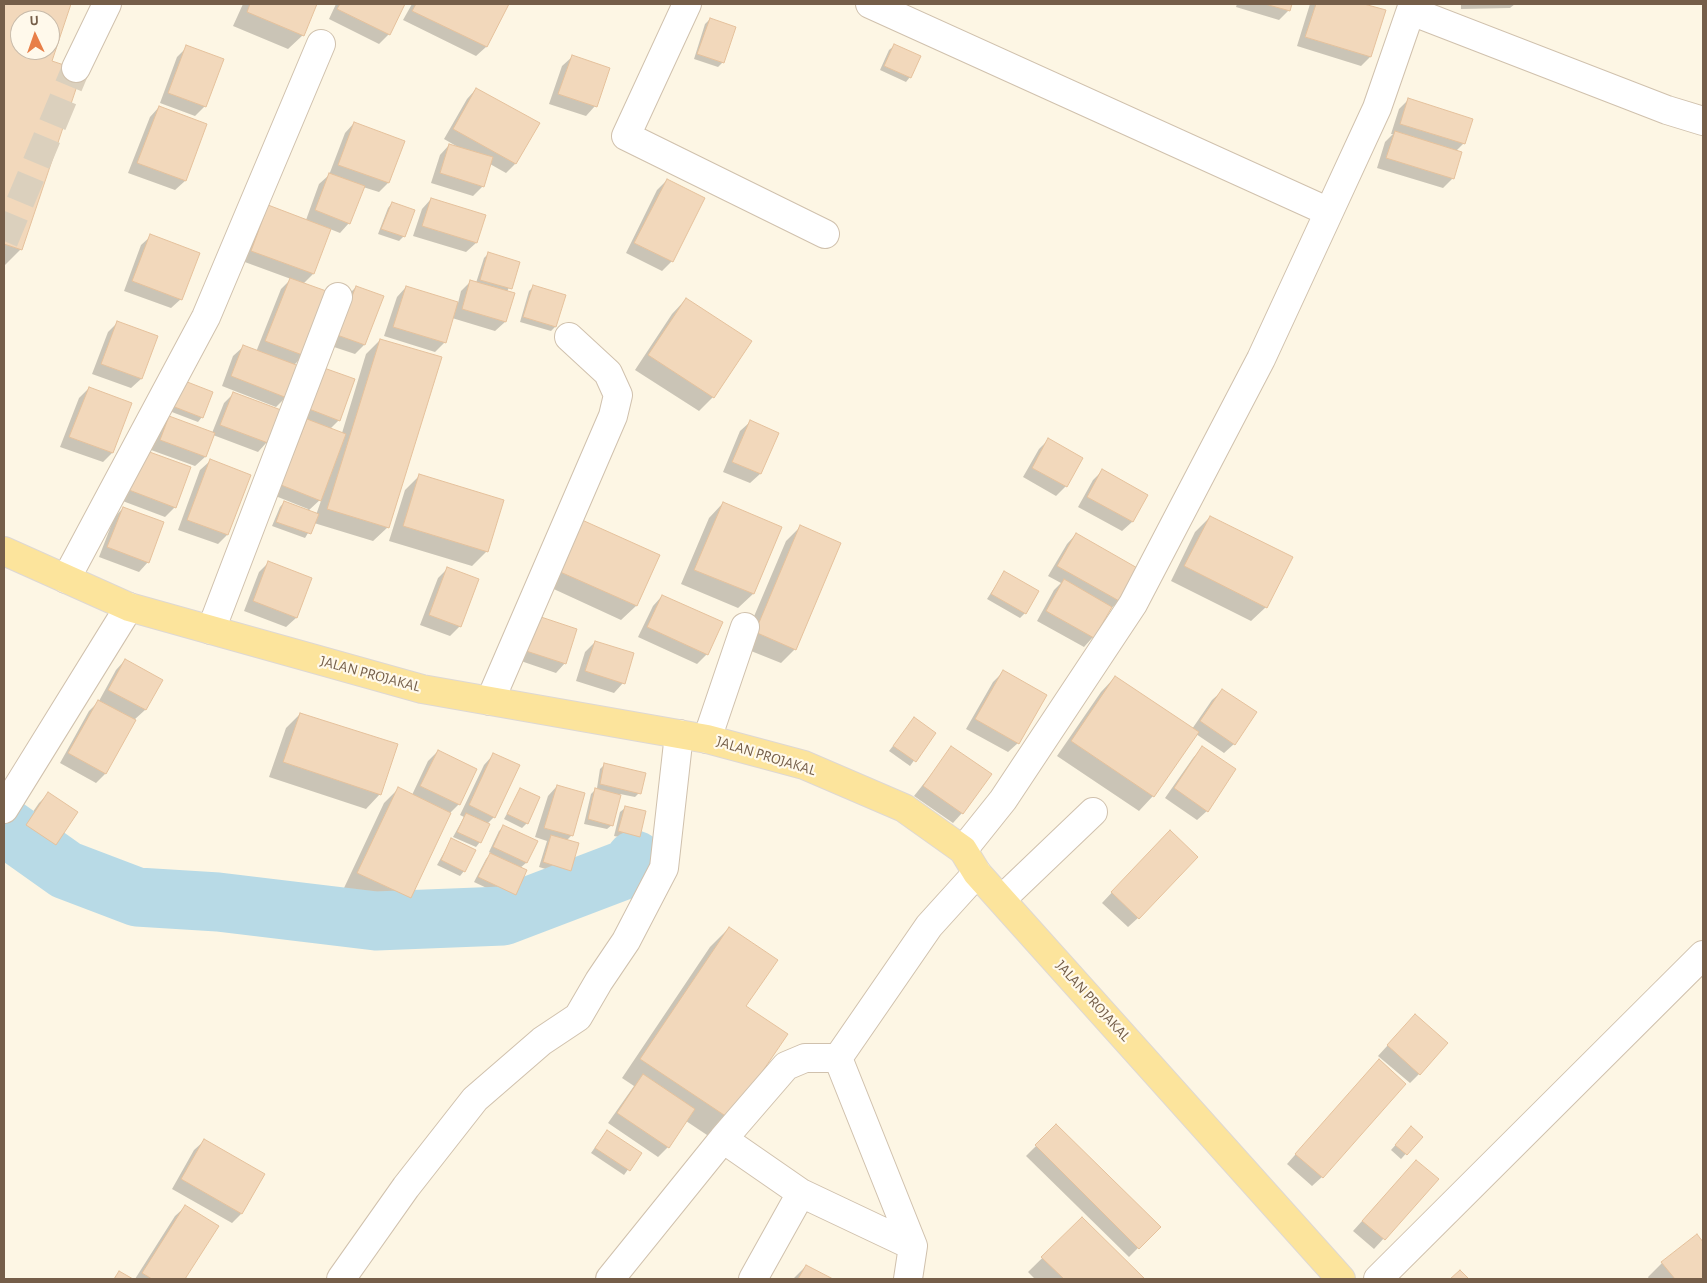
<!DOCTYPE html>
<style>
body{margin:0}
#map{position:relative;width:1707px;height:1283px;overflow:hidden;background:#fdf6e4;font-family:"Alegreya Sans",sans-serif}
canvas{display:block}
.frame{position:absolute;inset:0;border:5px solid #755e49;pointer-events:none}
.north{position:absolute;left:10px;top:10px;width:50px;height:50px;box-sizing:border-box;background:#fff9eb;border:1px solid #c8bbaa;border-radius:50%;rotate:357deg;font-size:14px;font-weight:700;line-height:20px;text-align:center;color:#755e49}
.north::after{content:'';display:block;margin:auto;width:18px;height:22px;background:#e87f48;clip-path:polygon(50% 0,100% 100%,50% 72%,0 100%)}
</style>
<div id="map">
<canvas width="1707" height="1283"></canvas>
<div class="frame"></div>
<div class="north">U</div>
</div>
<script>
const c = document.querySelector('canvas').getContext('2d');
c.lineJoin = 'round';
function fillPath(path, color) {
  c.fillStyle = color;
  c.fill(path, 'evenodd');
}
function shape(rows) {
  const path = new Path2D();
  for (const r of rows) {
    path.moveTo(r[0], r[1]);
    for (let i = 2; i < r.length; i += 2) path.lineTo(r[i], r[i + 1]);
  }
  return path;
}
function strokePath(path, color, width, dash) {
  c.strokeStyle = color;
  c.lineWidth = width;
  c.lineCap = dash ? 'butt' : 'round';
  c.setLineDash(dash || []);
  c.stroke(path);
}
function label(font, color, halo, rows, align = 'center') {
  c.font = font + ' "Alegreya Sans",sans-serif';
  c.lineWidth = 4.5;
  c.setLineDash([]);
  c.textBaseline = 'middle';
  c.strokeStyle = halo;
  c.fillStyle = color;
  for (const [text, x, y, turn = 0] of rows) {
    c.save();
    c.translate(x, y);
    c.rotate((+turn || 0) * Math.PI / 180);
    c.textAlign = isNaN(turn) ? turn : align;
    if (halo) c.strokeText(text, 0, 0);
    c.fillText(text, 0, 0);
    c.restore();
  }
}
const shadow = shape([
 [4,4,69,4,50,61,21,249,4,266],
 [20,20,50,20,50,50,20,50],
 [243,4,316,4,303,35,288,49,233,26],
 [336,4,404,4,389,34,379,44,329,19],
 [412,4,508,4,486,47,476,56,403,20],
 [1237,4,1291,4,1288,11,1279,20,1236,7],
 [1310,4,1359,4,1384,11,1370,57,1361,66,1297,46],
 [1461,4,1515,4,1510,8,1461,9],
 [710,19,723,62,718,67,694,59,705,24],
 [894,46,910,77,906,82,880,70,889,50],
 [187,47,205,106,195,116,160,103,177,57],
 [572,57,595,106,586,116,549,104,562,66],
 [476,89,538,123,515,164,506,173,490,164,483,186,473,196,431,183,440,155,449,145,458,147,444,139,467,99],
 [1408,100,1464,143,1456,151,1453,178,1443,188,1377,168,1385,142,1393,134,1391,134,1399,109],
 [159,107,185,181,175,190,128,173,150,117],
 [354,123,404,142,388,183,379,192,363,187,349,223,340,233,330,229,313,274,303,284,304,355,293,366,286,397,276,407,222,386,233,356,243,347,256,352,281,289,291,279,242,261,259,216,269,206,306,220,319,184,329,175,345,133],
 [667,180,672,261,662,271,626,253,657,190],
 [431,199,476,243,466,252,413,236,422,209],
 [392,203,413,211,403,237,399,241,378,234,388,208],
 [151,236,181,299,171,308,124,291,141,245],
 [488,254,519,263,507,292,505,322,495,331,452,318,445,342,435,352,384,336,397,297,406,287,458,303,461,291,471,281,476,283,484,258],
 [534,286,555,327,551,331,520,322,529,291],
 [356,287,364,345,355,354,328,345,346,297],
 [686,299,713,397,699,411,635,370,672,314],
 [117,323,156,337,141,379,131,388,92,374,108,332],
 [380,340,388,527,373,541,314,523,305,538,272,526,280,507,284,502,307,511,308,509,273,495,298,430,307,421,300,419,315,379,339,420,330,429,342,433,366,354],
 [322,498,316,515,308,511],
 [173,384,202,417,198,422,164,409],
 [89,388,131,404,112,453,103,462,60,447,79,398],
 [234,393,267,442,258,452,213,435,205,457,195,466,151,450,160,427,169,418,212,433,224,403],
 [750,422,760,474,750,483,723,472,740,431],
 [1048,440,1066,486,1056,496,1023,477,1039,449],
 [135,461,189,468,175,507,165,517,120,500],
 [210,461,250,475,227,535,218,544,178,530,200,470],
 [1102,471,1146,495,1132,522,1122,531,1078,507,1093,480],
 [419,476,487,551,472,566,389,541,405,490],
 [723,503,781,528,753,594,738,608,681,584,709,518],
 [123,508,148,562,139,572,99,557,114,518],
 [1210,517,1266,607,1251,621,1171,581,1195,532],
 [800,527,795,649,781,663,741,647,786,541],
 [1076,534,1120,601,1109,610,1093,637,1084,647,1037,621,1054,590,1061,583,1048,576,1067,544],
 [568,536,658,556,636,606,621,620,545,585],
 [268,563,311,578,296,618,286,627,244,611,259,572],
 [448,568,460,626,450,636,420,625,438,578],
 [1004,573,1025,613,1020,618,987,599],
 [662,596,707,654,697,664,638,637,653,606],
 [525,626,565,663,556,673,515,659],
 [595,642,623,683,614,693,576,681,585,652],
 [125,660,161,680,145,710,134,720,105,774,96,783,60,763,89,711,99,701,116,670],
 [1003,672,1018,743,1008,752,966,729,993,682],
 [1115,677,1192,729,1212,700,1222,691,1234,744,1224,753,1196,734,1153,796,1139,811,1057,756,1101,692],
 [300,714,380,794,366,809,269,777,286,728],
 [914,719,934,733,910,766,889,751],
 [952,748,962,813,953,823,914,796],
 [1202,748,1207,811,1197,820,1165,798,1193,758],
 [438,751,459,804,449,814,409,897,395,912,344,888,384,803,398,789,412,795,428,761],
 [493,755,494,817,487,824,480,842,476,847,453,837,464,817,460,815,484,765],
 [605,764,639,793,635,797,620,794,612,825,607,829,584,824,591,794,597,788,600,769],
 [557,786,584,794,571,836,566,841,570,870,565,875,539,867,547,841,535,837,548,796],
 [520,790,539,798,527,823,522,828,504,819],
 [49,793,55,844,45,853,17,835,39,803],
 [625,808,638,836,634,840,614,836,620,812],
 [504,826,536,841,526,863,520,868,515,894,510,899,474,882,486,859,491,853,489,852,499,831],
 [451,840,464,871,460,876,437,865],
 [1160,841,1138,918,1128,927,1102,903],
 [729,928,745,1007,786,1035,710,1137,686,1121,668,1147,658,1157,608,1123,634,1086,622,1078,710,947],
 [1406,1025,1419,1074,1410,1083,1378,1056],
 [1370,1070,1322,1177,1312,1186,1287,1164],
 [1056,1126,1159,1227,1129,1257,1026,1156],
 [1407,1132,1421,1137,1401,1159,1391,1150],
 [603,1136,640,1153,624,1175,591,1153],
 [204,1141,241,1214,232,1223,172,1189,194,1150],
 [1407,1171,1437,1180,1374,1249,1353,1231],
 [185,1207,217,1227,184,1279,135,1279,175,1216],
 [1082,1219,1143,1279,1035,1279,1028,1272],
 [1697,1236,1703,1244,1703,1279,1649,1279,1648,1277,1662,1263],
 [806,1266,831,1279,793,1279]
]);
const river = shape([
 [4,826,66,870,137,897,218,902,376,921,503,916,629,868,635,860]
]);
const building = shape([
 [4,4,71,4,52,61,82,71,22,250,4,244,4,4],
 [20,20,50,20,50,50,20,50,20,20],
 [250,4,317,4,304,36,247,12,250,4],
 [340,4,405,4,390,35,337,9,340,4],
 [416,4,509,4,487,47,412,11,416,4],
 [1265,4,1292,4,1290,11,1265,4],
 [1316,4,1364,4,1386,10,1371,57,1305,37,1316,4],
 [710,18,736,27,724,63,697,54,710,18],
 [894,44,921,56,911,78,884,66,894,44],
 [186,45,224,59,206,107,168,93,186,45],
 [572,55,610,68,597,107,558,94,572,55],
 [476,88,540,123,516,164,453,129,476,88],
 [1408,98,1473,119,1465,144,1400,124,1408,98],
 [159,106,207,124,186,181,137,163,159,106],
 [354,122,405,141,389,183,338,165,354,122],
 [1395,131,1462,152,1454,179,1386,158,1395,131],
 [449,144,493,157,484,187,440,173,449,144],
 [329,173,365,186,350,224,315,210,329,173],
 [667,179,705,198,673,262,634,243,667,179],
 [431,198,486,215,477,243,422,226,431,198],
 [392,202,415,210,405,237,381,229,392,202],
 [268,205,331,229,314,274,251,251,268,205],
 [150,234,200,253,182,300,132,281,150,234],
 [488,252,520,262,512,289,480,280,488,252],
 [290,278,329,292,305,356,265,341,290,278],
 [470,280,515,293,506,322,462,309,470,280],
 [533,285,566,295,556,327,523,317,533,285],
 [356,286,384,296,365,345,337,335,356,286],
 [406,286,458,302,446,343,393,327,406,286],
 [686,298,752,341,714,398,648,355,686,298],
 [117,321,158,336,142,379,101,364,117,321],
 [380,339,442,357,389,528,327,509,380,339],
 [243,345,299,366,287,398,231,376,243,345],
 [324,368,355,379,340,421,309,409,324,368],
 [177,378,213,392,203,418,167,404,177,378],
 [89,387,132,403,113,453,69,437,89,387],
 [233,392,281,410,268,443,220,425,233,392],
 [169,416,215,433,206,457,160,440,169,416],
 [307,419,346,434,321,501,281,485,307,419],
 [750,420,779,433,761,474,732,462,750,420],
 [1048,438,1083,458,1067,487,1032,468,1048,438],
 [144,450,191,467,176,508,129,490,144,450],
 [210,459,251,475,228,535,187,520,210,459],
 [1102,469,1148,495,1133,522,1087,497,1102,469],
 [419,474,504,500,488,552,403,526,419,474],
 [284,501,319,514,311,534,276,522,284,501],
 [723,502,782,527,754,594,694,570,723,502],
 [123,507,164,522,149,563,107,547,123,507],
 [1210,516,1293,557,1267,608,1184,566,1210,516],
 [582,520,660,555,637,606,558,571,582,520],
 [800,525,841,543,796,650,755,632,800,525],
 [1076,533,1139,569,1121,602,1057,566,1076,533],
 [268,561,312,578,297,618,253,601,268,561],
 [447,567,479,579,461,627,429,615,447,567],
 [1004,571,1039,591,1026,614,991,594,1004,571],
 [1064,579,1112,607,1094,638,1046,611,1064,579],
 [662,595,723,622,708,655,647,627,662,595],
 [535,615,577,629,566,664,523,650,535,615],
 [595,641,634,653,625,684,585,671,595,641],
 [125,659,163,680,146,710,108,690,125,659],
 [1003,670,1047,695,1019,744,975,719,1003,670],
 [1115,676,1199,732,1154,797,1071,741,1115,676],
 [1222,689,1257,712,1235,745,1200,721,1222,689],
 [98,700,136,720,106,774,68,753,98,700],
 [300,713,398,744,381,795,283,762,300,713],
 [914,717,936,733,916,762,893,746,914,717],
 [951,746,992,774,963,814,923,786,951,746],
 [1202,746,1236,769,1208,812,1174,788,1202,746],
 [438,750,477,769,460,805,420,786,438,750],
 [493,753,520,765,495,818,469,805,493,753],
 [604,763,646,773,641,794,600,784,604,763],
 [557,785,585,793,573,836,544,828,557,785],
 [398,787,451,813,411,898,357,873,398,787],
 [520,788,540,797,528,824,507,814,520,788],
 [595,788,621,795,613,826,588,819,595,788],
 [48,792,78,812,56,845,26,825,48,792],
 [625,806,646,811,640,837,618,831,625,806],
 [466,813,490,824,481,843,457,832,466,813],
 [503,825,538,841,527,863,493,847,503,825],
 [1170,830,1198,857,1139,919,1111,892,1170,830],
 [551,835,579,843,571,871,543,862,551,835],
 [451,838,476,850,465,872,441,860,451,838],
 [490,853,527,870,516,895,478,877,490,853],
 [729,927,778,960,746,1006,788,1034,730,1119,640,1059,729,927],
 [1415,1014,1448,1043,1420,1075,1387,1045,1415,1014],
 [1379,1059,1406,1084,1323,1178,1295,1154,1379,1059],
 [643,1074,695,1109,669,1148,617,1113,643,1074],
 [1056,1124,1161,1227,1139,1249,1035,1145,1056,1124],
 [1411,1126,1423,1137,1407,1155,1395,1145,1411,1126],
 [607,1130,642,1153,630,1171,595,1148,607,1130],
 [204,1139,265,1174,242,1214,181,1179,204,1139],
 [1416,1160,1439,1179,1385,1240,1362,1221,1416,1160],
 [185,1205,219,1226,185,1279,152,1279,142,1273,185,1205],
 [1082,1217,1145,1279,1064,1279,1041,1257,1082,1217],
 [1697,1234,1703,1242,1703,1279,1675,1279,1661,1262,1697,1234],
 [806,1265,833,1279,798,1279,806,1265],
 [1460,1270,1469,1279,1450,1279,1460,1270],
 [119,1271,133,1279,114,1279,119,1271]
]);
const minorTunnel = shape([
 [4,241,76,68]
]);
const minor = shape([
 [687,4,626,136,825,234],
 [870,4,1329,212],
 [1411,11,1667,110,1703,121],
 [76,68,107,4],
 [66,579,206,317,321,44],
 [211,630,338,297],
 [490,701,613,416,618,395,608,373,569,337],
 [707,739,745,627],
 [4,809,129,607],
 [963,850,1003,800,1133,604,1261,359,1329,212,1377,108,1413,4],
 [1002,899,1093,812],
 [838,1058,913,1246,908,1279],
 [838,1058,929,926,977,873],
 [723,1139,801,1193,913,1246],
 [341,1279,406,1187,475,1099,542,1041,578,1017,599,981,626,941,664,868,679,734],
 [610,1279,723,1139,786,1066,805,1058,838,1058],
 [753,1279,801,1193],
 [1378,1279,1703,955]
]);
const major = shape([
 [4,551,129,607,422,689,707,739,804,765,904,808,963,850,977,873,1341,1279]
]);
const streetNames = [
 ["JALAN PROJAKAL",370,674,15],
 ["JALAN PROJAKAL",766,756,17],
 ["JALAN PROJAKAL",1093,1001,48]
];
fillPath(shadow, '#0003');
strokePath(river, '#b8dae6', 59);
fillPath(building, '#f2d8bb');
strokePath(building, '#e5c19c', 1);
strokePath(minorTunnel, '#dbd0bd', 28, [28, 14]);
strokePath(minor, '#d0c1ad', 30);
strokePath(major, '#ded8d3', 30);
strokePath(minor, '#fff', 28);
strokePath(major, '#fce49c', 28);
label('15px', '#755e49', '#fff9eb', streetNames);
</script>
